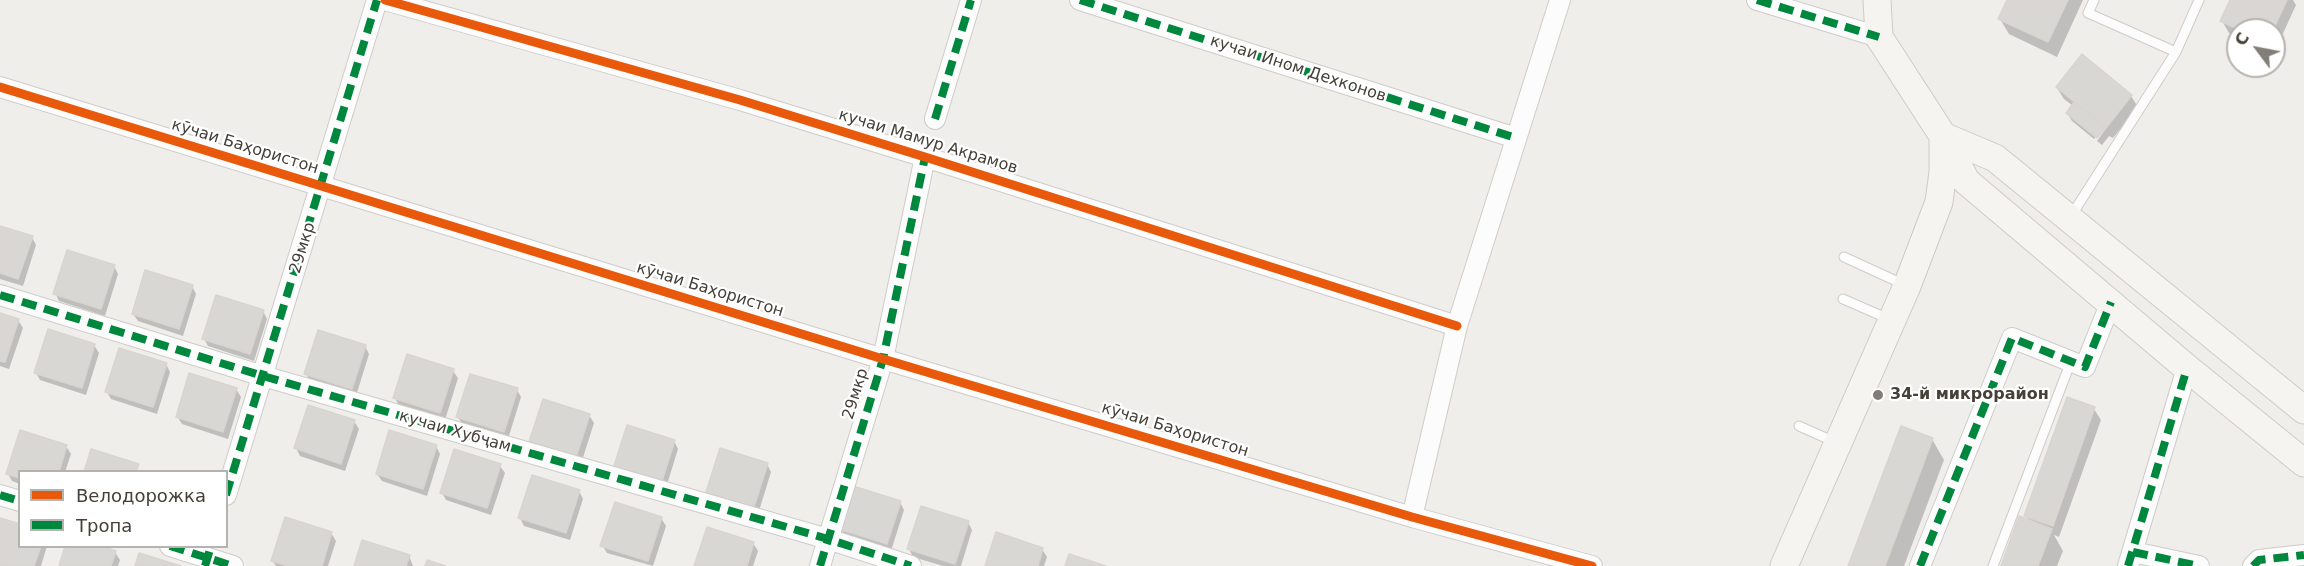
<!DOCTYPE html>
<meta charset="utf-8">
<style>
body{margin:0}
#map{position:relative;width:2304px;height:566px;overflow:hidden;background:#f0eeeb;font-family:"DejaVu Sans",sans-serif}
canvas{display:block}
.legend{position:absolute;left:18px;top:470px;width:210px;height:78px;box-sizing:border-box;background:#fff;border:2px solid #b5b3af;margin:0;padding:8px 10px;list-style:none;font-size:18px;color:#454038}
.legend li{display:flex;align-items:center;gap:12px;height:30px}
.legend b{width:30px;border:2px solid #b5b3af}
.north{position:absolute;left:2226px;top:18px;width:60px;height:60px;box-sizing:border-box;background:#fff;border:2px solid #b5b3af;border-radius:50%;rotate:302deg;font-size:16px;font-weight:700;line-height:24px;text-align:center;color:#454038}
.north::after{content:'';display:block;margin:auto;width:21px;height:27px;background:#817d77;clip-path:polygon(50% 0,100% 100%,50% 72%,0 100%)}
</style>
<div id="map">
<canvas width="2304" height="566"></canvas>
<ul class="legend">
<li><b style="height:8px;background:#e8590c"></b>Велодорожка</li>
<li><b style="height:8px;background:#00873e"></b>Тропа</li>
</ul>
<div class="north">С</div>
</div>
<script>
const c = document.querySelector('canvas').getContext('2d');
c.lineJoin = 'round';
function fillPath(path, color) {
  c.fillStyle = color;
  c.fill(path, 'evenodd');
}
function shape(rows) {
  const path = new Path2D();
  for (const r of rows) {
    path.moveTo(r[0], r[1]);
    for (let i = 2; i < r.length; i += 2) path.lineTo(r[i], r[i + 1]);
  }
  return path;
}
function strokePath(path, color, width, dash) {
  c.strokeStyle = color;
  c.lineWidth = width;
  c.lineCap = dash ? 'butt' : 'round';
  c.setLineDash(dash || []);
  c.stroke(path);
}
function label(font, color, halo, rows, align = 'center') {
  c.font = font + ' "DejaVu Sans",sans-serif';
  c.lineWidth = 4.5;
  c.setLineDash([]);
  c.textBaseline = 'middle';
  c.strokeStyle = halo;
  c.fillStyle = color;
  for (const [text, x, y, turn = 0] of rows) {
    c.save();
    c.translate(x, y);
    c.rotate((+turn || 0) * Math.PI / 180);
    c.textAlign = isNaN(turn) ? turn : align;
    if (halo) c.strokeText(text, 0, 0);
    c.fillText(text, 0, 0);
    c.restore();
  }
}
const shadow = shape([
 [2009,0,2083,0,2057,57,2009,34,2000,19],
 [2232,0,2293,0,2296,5,2274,53,2274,30,2238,30,2238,37,2229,33,2222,21],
 [2057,88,2131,96,2138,107,2113,138,2109,136,2102,145,2097,141,2105,130,2101,130,2094,139,2072,121,2067,113,2073,106,2064,99],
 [0,227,32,237,36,245,23,286,0,279],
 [114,266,118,274,105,316,59,301,55,293],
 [192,286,196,294,183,336,138,321,133,314],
 [263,311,267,319,254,361,208,346,204,339],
 [0,314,18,320,23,328,9,369,0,366],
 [94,345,99,353,86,395,40,380,36,373],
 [365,346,369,354,356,396,310,381,306,374],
 [166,364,170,372,157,414,111,399,107,392],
 [453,371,458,378,445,420,399,406,395,398],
 [236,389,241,397,228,439,182,424,177,416],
 [517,390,521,397,508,439,462,424,458,417],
 [2094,409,2101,420,2059,537,2054,535,2063,551,2057,566,2002,566,2029,522,2026,516],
 [589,415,594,423,581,464,535,450,531,442],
 [354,421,359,429,345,471,300,456,296,448],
 [1932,439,1944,460,1904,566,1850,566],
 [674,441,678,449,665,491,620,476],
 [66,446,71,454,65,472,20,472,20,484,12,481,8,474],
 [436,446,440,454,427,496,382,481,377,474],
 [767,464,771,472,758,514,713,499,708,492],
 [500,466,505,473,491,515,446,500,442,493],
 [579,491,583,499,570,540,524,526,520,518],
 [900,502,904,510,891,551,845,537,841,529],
 [661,518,666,526,653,566,607,553,602,545],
 [0,519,20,546,47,546,41,566,0,566],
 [968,522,972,530,961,566,943,566,913,557,909,549],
 [331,533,336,541,328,566,276,566,272,560],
 [753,543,758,551,753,566,696,566],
 [1042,549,1047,557,1044,566,987,566],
 [115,552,120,560,118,566,61,566],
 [409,556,413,566,356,566]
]);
const building = shape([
 [2007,0,2068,0,2048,42,1998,19,2007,0],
 [2230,0,2287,0,2273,30,2240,30,2220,21,2230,0],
 [2082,54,2132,95,2106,128,2056,87,2082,54],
 [2074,102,2106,128,2097,138,2066,113,2074,102],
 [0,226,33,236,18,279,0,273,0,226],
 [67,250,115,265,101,309,53,294,67,250],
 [145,270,193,285,179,329,132,314,145,270],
 [216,295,264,310,250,354,202,339,216,295],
 [0,313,19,319,5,362,0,361,0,313],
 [48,329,95,344,82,388,34,373,48,329],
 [318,330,366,345,352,389,304,374,318,330],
 [119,348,167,363,153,407,105,392,119,348],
 [407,354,454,369,440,413,393,398,407,354],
 [189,373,237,388,223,432,176,417,189,373],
 [470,374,518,388,504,432,456,417,470,374],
 [2067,397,2095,407,2053,526,2024,516,2067,397],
 [543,399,590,414,576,457,529,442,543,399],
 [308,405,355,420,341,464,294,448,308,405],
 [627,425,675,440,661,484,613,469,627,425],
 [1901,426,1933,438,1885,566,1848,566,1901,426],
 [20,430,67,445,59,472,20,472,20,478,6,474,20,430],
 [389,430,437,445,423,489,376,474,389,430],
 [720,448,768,463,754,507,706,492,720,448],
 [91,449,139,464,136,472,84,472,91,449],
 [454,449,501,464,487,508,440,493,454,449],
 [532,475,580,490,566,533,518,518,532,475],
 [853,486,901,501,887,544,839,529,853,486],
 [615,502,662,517,648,561,600,546,615,502],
 [921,506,969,521,955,564,907,549,921,506],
 [2019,516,2052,529,2038,566,2001,566,2019,516],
 [285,517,332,532,322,566,288,566,271,561,285,517],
 [0,518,20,524,20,546,41,546,34,566,0,566,0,518],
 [707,527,754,542,747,566,694,566,707,527],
 [996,532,1043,548,1038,566,985,566,996,532],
 [362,540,410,555,406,566,354,566,362,540],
 [65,546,102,546,116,551,111,566,59,566,65,546],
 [139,553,181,566,135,566,139,553],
 [1069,554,1106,566,1065,566,1069,554],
 [427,560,446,566,425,566,427,560]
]);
const service = shape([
 [2094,0,2088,13,2176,52],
 [2071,216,2176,52,2199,0],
 [1844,257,1905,285],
 [1843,299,1891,320],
 [1799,426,1835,442],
 [1993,566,2071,361]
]);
const minor = shape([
 [385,0,740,100,925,157,1457,326],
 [1080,0,1516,138],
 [1757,0,1879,37],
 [0,87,883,359,1412,517,1592,566],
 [935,119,971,0],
 [0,295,263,376,828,539,911,566],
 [0,495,20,501],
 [226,495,377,0],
 [1412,517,1457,326,1560,0],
 [170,546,233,566],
 [2133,552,2199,566],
 [820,566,883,359,925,157],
 [1920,566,2012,338,2085,367,2111,302],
 [2128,566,2187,368],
 [2253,566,2259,560,2304,555]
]);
const secondary = shape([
 [1877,0,1879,37,1943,136,1966,181,2187,368,2304,463],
 [1943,136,1995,158,2304,410],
 [1784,566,1907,286,1939,202,1943,172,1943,140]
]);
const quiet = shape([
 [1080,0,1516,138],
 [1757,0,1879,37],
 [935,119,971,0],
 [0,295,263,376,828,539,911,566],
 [0,495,20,501],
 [226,495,377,0],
 [170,546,233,566],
 [2133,552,2199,566],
 [205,566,211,546],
 [820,566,883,359,925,157],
 [1920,566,2012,338,2085,367,2111,302],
 [2128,566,2187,368],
 [2253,566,2259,560,2304,555]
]);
const cycleway = shape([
 [385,0,740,100,925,157,1457,326],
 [0,87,883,359,1412,517,1592,566]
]);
const markers = [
 [1878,395,6,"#817d77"]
];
const streetNames = [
 ["кучаи Ином Дехконов",1298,69,18],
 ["кучаи Мамур Акрамов",928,142,17],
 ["кӯчаи Баҳористон",245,147,17],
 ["29мкр",303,248,-73],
 ["кӯчаи Баҳористон",710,290,17],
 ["29мкр",856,394,-73],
 ["кӯчаи Баҳористон",1175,430,17],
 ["кучаи Хубҷам",455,432,16]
];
const poiNames = [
 ["34-й микрорайон",1890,395]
];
fillPath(shadow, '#0003');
fillPath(building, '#d9d7d4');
strokePath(building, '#d8d5d1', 1.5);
strokePath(service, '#ceccc9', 11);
strokePath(minor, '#ceccc9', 22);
strokePath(secondary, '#cecbc3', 29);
strokePath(service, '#fdfcfc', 9);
strokePath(minor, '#fdfcfc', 20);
strokePath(secondary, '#f5f4f0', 27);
strokePath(quiet, '#00873e', 8, [15, 8]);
strokePath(cycleway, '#e8590c', 9);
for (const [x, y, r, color] of markers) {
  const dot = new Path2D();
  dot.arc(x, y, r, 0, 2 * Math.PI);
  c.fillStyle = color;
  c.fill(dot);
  strokePath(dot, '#fff', 2);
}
label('16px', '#454038', '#fff', streetNames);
label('bold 16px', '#454038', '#fff', poiNames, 'left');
</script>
